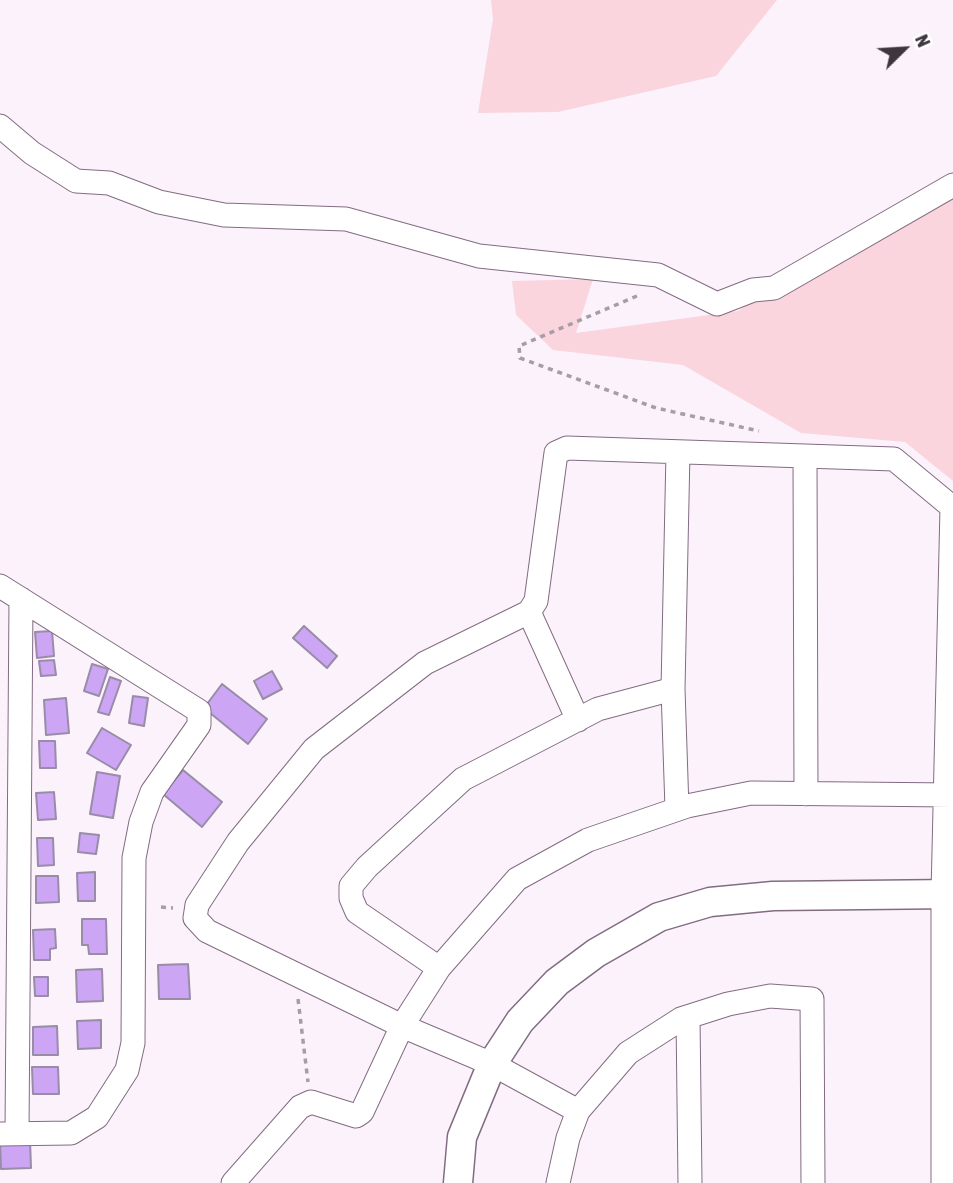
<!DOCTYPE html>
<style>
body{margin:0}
#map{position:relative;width:953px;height:1183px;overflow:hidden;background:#fcf2fc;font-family:"Asap Condensed",sans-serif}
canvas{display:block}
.north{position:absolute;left:869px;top:14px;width:70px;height:70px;-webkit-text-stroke:5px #fff;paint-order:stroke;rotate:66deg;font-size:19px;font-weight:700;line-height:28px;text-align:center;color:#3f353f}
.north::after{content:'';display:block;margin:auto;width:24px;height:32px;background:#3f353f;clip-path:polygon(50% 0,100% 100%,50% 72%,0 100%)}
</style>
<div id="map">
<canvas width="953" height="1183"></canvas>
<div class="north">N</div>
</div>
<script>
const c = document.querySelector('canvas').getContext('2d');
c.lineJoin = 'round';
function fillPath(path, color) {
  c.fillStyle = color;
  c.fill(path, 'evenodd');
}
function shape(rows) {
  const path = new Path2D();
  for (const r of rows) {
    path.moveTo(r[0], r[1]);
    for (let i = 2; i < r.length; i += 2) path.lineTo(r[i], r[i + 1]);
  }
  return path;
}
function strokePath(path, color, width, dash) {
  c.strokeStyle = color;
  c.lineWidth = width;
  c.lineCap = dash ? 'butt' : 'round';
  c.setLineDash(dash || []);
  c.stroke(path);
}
const green = shape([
 [491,0,777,0,716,76,558,112,478,113,493,19],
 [953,190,953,481,905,442,801,433,683,365,553,350,516,315,512,281,593,279,576,333,738,311,831,245]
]);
const building = shape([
 [304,626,337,656,327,668,293,638,304,626],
 [52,631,54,656,37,658,35,632,52,631],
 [54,660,56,675,41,676,39,661,54,660],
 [92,664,108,669,99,696,84,691,92,664],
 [272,671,282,689,263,699,254,681,272,671],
 [110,677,121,681,109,715,98,712,110,677],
 [222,684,267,719,248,744,204,708,222,684],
 [133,696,148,698,144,726,129,723,133,696],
 [66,698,69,733,46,735,44,700,66,698],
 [102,728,131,745,116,770,87,753,102,728],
 [39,741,55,741,56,768,40,768,39,741],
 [183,770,222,802,202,827,163,794,183,770],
 [97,772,120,776,113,818,90,814,97,772],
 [54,792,56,819,38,820,36,793,54,792],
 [80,833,99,835,96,854,78,852,80,833],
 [37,838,53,838,54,865,38,866,37,838],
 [95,872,95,901,78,901,77,873,95,872],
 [36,876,58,876,59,902,36,903,36,876],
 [82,919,106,919,107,954,89,954,88,945,82,945,82,919],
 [55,929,56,948,50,949,50,960,34,960,33,930,55,929],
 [188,964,190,999,159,999,158,965,188,964],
 [102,969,103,1001,77,1002,76,970,102,969],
 [34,977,48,977,48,996,35,996,34,977],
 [101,1020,101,1048,78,1049,77,1021,101,1020],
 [57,1026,58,1055,33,1055,33,1027,57,1026],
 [32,1067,58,1067,59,1094,33,1094,32,1067],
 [30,1140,31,1168,1,1169,0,1141,30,1140]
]);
const path = shape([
 [637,296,519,346,520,358,656,408,759,431],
 [161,907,173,908],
 [298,999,308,1082]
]);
const minor = shape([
 [0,126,32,153,76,181,109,183,159,202,224,215,346,219,479,256,658,275,717,304,753,290,774,288,953,185],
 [805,456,806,794],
 [0,586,199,711,199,725,152,792,141,822,134,858,133,1043,127,1070,97,1117,71,1133,0,1134],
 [529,612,578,720],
 [677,809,673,689,678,452],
 [439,968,357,912,351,898,351,886,367,867,463,779,598,709,673,689],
 [688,1017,690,1183],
 [578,1111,492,1064,402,1026,207,931,195,918,197,905,238,842,314,749,425,663,529,612,536,601,556,453,567,448,894,459,953,508],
 [17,1133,21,599],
 [233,1183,300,1107,311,1102,356,1116,362,1112,402,1026,439,968,517,879,588,840,687,806,751,793,953,795],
 [558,1183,568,1138,578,1111,628,1053,681,1019,728,1004,770,996,812,999,813,1183],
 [943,1183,943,894,952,507]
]);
const tertiary = shape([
 [458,1183,462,1137,492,1064,520,1021,557,982,596,953,659,917,710,902,773,896,953,894]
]);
fillPath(green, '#fad5dd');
fillPath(building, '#cca5f5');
strokePath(building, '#988ca7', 2);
strokePath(minor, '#826c82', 25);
strokePath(tertiary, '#826c82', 31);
strokePath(path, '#a79da7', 3.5, [5, 5]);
strokePath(minor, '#fff', 23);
strokePath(tertiary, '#fff', 28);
</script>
